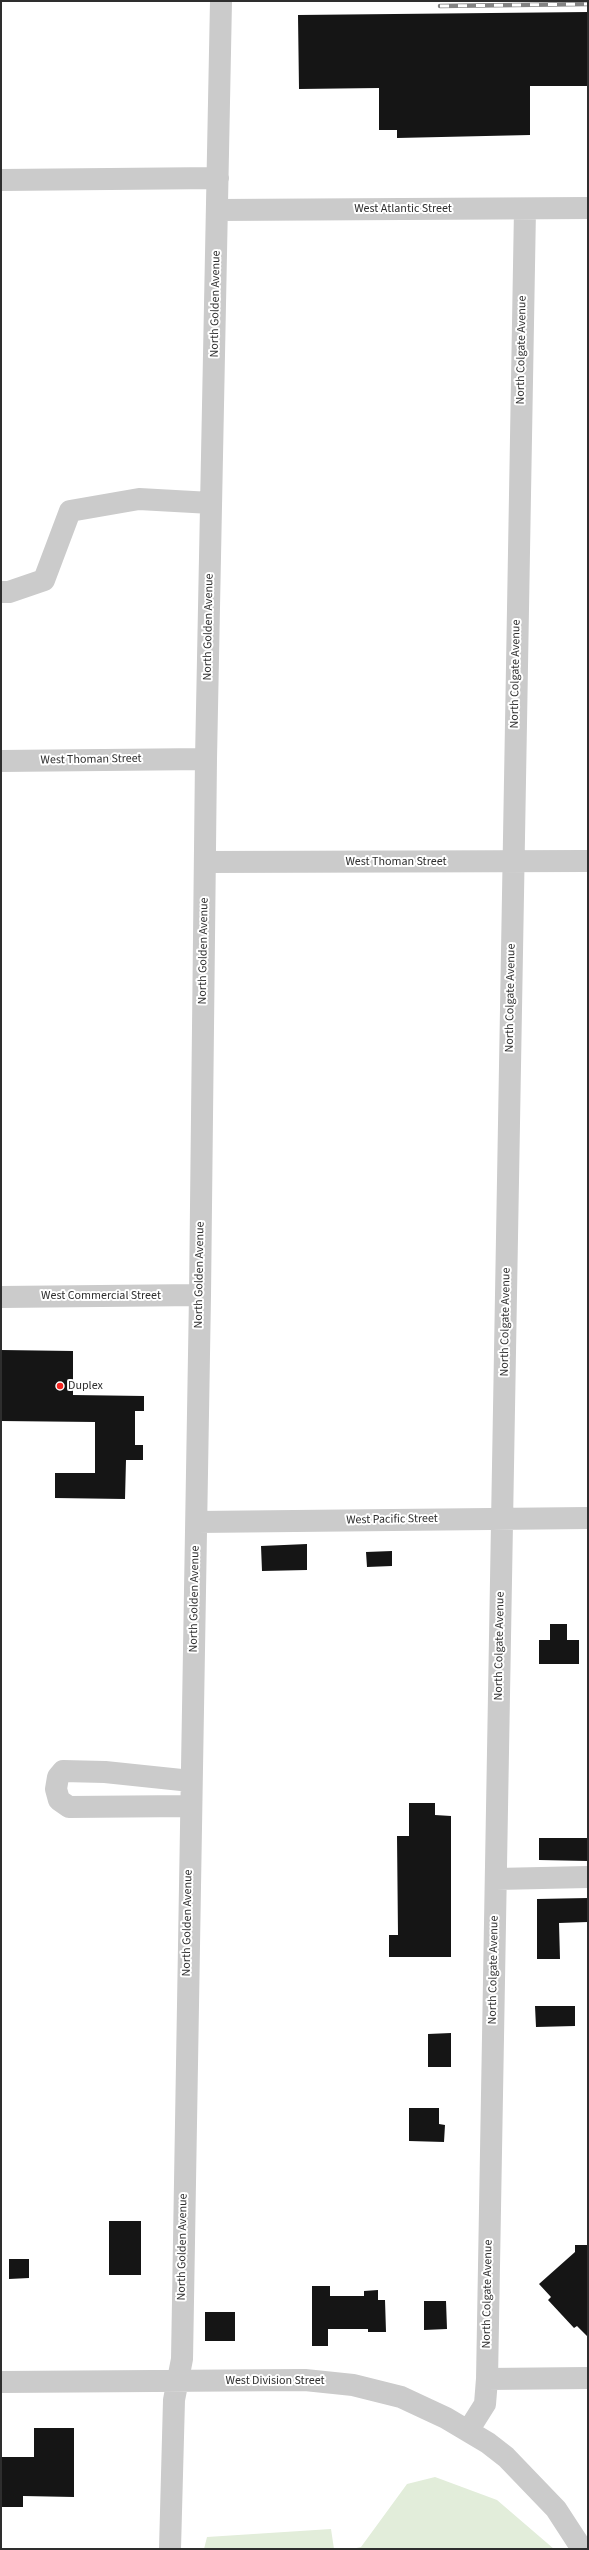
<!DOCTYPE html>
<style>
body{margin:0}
#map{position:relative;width:589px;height:2550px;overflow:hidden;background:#fff;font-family:"Source Sans 3",sans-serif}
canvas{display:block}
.frame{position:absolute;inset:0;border:2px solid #2e2e2e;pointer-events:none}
</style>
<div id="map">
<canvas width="589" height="2550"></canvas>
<div class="frame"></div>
</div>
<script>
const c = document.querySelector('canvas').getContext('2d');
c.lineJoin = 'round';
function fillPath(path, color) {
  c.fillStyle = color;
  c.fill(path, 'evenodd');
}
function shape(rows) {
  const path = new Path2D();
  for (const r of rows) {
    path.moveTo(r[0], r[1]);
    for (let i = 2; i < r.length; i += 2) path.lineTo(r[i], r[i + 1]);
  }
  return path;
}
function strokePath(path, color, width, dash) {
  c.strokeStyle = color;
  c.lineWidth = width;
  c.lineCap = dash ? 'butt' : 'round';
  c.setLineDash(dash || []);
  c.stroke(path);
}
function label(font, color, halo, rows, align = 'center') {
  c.font = font + ' "Source Sans 3",sans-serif';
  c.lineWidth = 4;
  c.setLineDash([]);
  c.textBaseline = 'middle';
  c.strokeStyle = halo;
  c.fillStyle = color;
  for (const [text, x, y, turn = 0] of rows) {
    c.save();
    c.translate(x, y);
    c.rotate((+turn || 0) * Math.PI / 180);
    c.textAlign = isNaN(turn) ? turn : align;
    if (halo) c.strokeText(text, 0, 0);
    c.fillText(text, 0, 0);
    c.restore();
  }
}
const green = shape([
 [435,2477,497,2500,554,2549,352,2549,361,2547,407,2484],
 [331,2529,334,2549,204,2549,207,2537]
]);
const building = shape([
 [588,12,588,86,530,86,530,135,397,138,397,130,379,130,379,88,299,89,298,15],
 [1,1350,73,1351,73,1395,144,1396,144,1411,135,1411,135,1445,143,1445,143,1460,126,1460,125,1499,55,1498,55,1473,95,1473,95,1422,1,1421],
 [307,1544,307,1570,262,1571,261,1546],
 [392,1551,392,1566,367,1567,366,1552],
 [550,1624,567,1624,567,1640,579,1640,579,1664,539,1664,539,1640,550,1640],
 [409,1803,435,1803,435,1815,451,1816,451,1957,389,1957,389,1935,398,1935,397,1836,409,1836],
 [539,1838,588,1838,588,1861,539,1860],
 [588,1898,588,1922,559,1923,560,1959,537,1959,537,1899],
 [535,2006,575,2006,575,2026,536,2027],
 [451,2033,451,2067,428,2067,428,2034],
 [409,2108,439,2108,439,2124,445,2125,444,2142,409,2141],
 [109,2221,141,2221,141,2275,109,2275],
 [575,2245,588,2245,588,2337,577,2326,574,2328,548,2300,551,2297,539,2284,575,2252],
 [9,2259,29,2259,29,2278,9,2279],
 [312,2286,330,2286,330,2296,364,2296,364,2291,378,2290,378,2300,385,2300,386,2332,368,2332,368,2329,328,2329,328,2346,312,2346],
 [424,2301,446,2301,447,2329,424,2330],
 [205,2312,235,2312,235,2341,205,2341],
 [34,2428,74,2428,74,2497,23,2496,23,2507,1,2507,1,2457,34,2457]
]);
const minor = shape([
 [1,180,218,178],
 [218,210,588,208],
 [1,592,9,592,44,580,70,511,139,499,211,503],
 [1,761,206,759],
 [205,862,588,861],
 [1,1297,200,1295],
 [197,1522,588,1518],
 [190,1806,69,1807,59,1800,56,1789,58,1777,63,1771,105,1772,191,1781],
 [496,1879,588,1877],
 [487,2379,588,2378],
 [1,2382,305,2380,353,2385,401,2397,446,2418,488,2443,506,2457,556,2509,582,2549],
 [468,2431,485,2404,487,2379,525,209],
 [170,2549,174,2400,182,2359,200,1295,206,759,221,1]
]);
const rail = shape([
 [440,6,588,4]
]);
const markers = [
 [60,1386,4,"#f52520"]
];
const streetNames = [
 ["West Atlantic Street",403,209],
 ["North Golden Avenue",216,304,-89],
 ["North Colgate Avenue",522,350,-89],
 ["North Golden Avenue",209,627,-89],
 ["North Colgate Avenue",516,674,-89],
 ["West Thoman Street",91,760,-1],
 ["West Thoman Street",396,862],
 ["North Golden Avenue",204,951,-89],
 ["North Colgate Avenue",511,998,-89],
 ["North Golden Avenue",200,1275,-89],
 ["West Commercial Street",101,1296],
 ["North Colgate Avenue",506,1322,-89],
 ["West Pacific Street",392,1520,-1],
 ["North Golden Avenue",195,1599,-89],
 ["North Colgate Avenue",500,1646,-89],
 ["North Golden Avenue",188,1923,-89],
 ["North Colgate Avenue",494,1970,-89],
 ["North Golden Avenue",183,2247,-89],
 ["North Colgate Avenue",488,2294,-89],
 ["West Division Street",275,2381]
];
const poiNames = [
 ["Duplex",68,1386]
];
fillPath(green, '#e2edda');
fillPath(building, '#151515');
strokePath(minor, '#cbcbcb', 22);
strokePath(rail, '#838383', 4.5);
strokePath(rail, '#fff', 3, [9]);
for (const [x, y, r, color] of markers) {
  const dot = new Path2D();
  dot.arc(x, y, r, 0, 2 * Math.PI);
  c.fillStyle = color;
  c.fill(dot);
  strokePath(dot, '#fff', 1.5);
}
label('12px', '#2e2e2e', '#fff', streetNames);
label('12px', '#2e2e2e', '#fff', poiNames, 'left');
</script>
